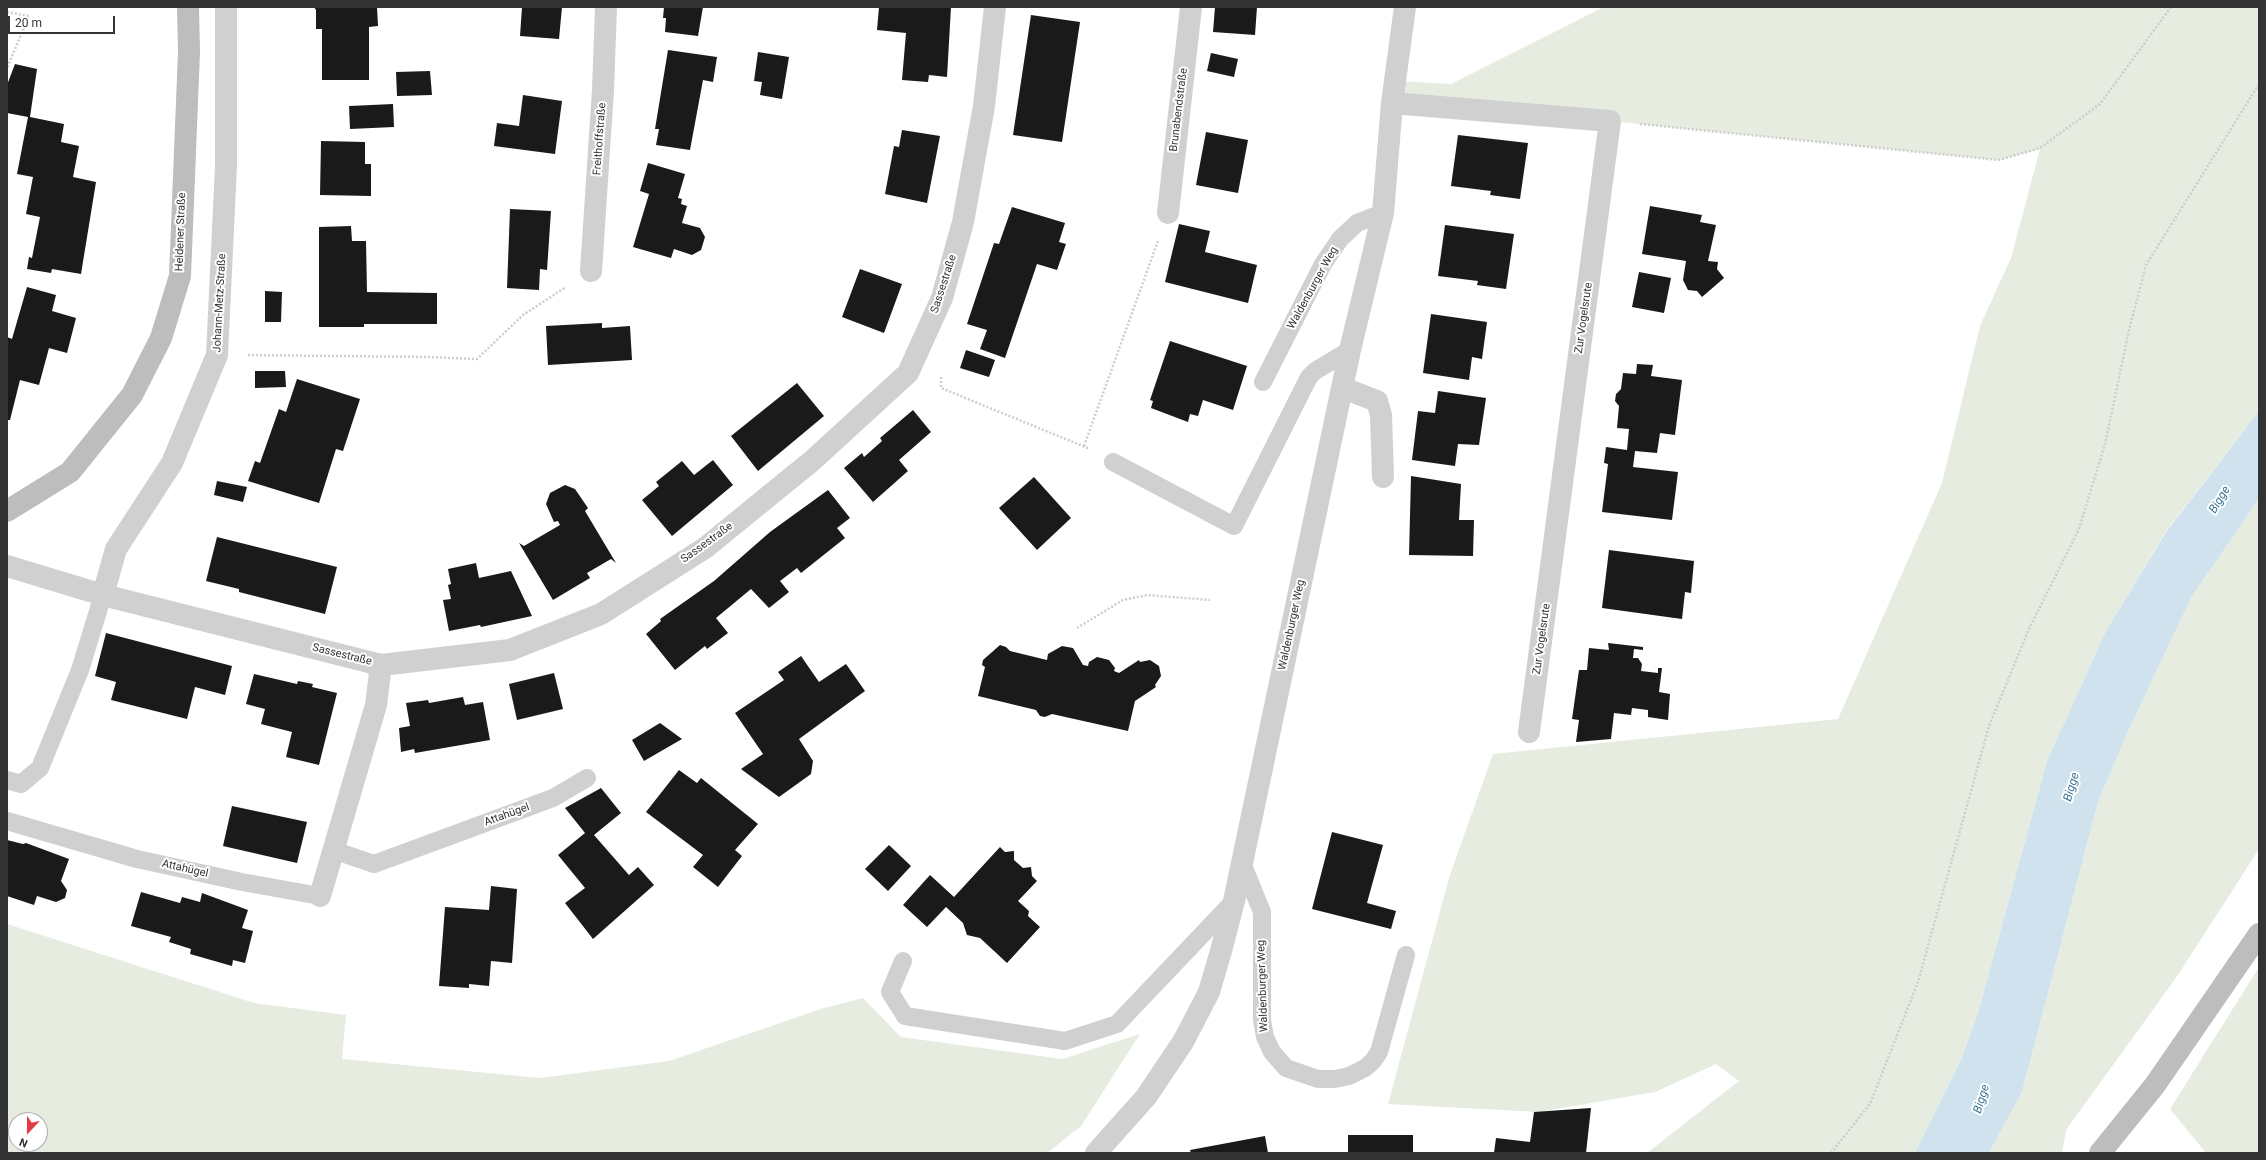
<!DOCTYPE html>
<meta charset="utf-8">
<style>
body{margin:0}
#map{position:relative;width:2266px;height:1160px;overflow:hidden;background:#fff;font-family:Roboto,sans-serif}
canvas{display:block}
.frame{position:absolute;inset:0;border:8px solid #333;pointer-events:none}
.north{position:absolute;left:8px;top:1112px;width:40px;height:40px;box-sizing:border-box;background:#fff;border:1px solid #adadad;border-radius:50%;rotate:202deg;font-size:11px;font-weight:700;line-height:16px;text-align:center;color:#333}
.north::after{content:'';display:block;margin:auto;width:14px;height:18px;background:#e63946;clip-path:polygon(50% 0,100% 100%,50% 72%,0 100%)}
.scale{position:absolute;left:8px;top:16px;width:107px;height:18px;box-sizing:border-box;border:2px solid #333;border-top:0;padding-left:5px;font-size:12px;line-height:14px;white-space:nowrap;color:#333;-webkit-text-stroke:3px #fff;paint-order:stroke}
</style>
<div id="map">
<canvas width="2266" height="1160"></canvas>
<div class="frame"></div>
<div class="north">N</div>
<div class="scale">20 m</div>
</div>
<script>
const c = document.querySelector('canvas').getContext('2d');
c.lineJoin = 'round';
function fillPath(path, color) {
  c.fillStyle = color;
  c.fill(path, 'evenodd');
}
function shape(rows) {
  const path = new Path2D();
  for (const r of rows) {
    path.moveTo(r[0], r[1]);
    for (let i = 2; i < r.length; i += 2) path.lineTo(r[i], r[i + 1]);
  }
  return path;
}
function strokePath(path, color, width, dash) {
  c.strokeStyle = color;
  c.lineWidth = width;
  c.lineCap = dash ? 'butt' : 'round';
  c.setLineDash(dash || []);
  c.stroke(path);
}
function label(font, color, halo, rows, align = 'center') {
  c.font = font + ' Roboto,sans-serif';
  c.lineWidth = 4;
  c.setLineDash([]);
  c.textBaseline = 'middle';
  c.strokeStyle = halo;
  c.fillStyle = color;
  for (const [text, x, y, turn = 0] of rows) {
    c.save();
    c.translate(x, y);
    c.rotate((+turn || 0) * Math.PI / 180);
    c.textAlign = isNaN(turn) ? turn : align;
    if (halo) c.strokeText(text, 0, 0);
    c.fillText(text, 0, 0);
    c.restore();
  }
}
const green = shape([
 [1604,7,2259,7,2259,411,2166,531,2106,631,2047,761,1978,1013,1961,1060,1915,1153,1647,1153,1739,1081,1716,1064,1655,1092,1539,1112,1388,1104,1449,878,1493,754,1838,719,1942,483,1980,326,2011,258,2040,149,1999,160,1610,121,1392,103,1395,81,1451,84],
 [2259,499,2259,849,2178,975,2066,1130,2062,1153,1989,1153,2022,1092,2098,802,2130,727,2192,596],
 [7,924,254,1003,346,1015,342,1059,540,1078,669,1061,821,1009,863,998,901,1037,1062,1059,1140,1034,1081,1126,1047,1153,7,1153],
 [16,1120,40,1120,40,1144,16,1144],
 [2259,967,2259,1153,2206,1153,2170,1109]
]);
const water = shape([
 [2259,411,2259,499,2192,596,2130,727,2098,802,2022,1092,1989,1153,1915,1153,1961,1060,1978,1013,2047,761,2106,631,2166,532]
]);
const building = shape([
 [314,7,377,7,378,26,369,27,369,80,322,80,322,29,316,29,316,10],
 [522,7,562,7,559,39,520,36],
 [664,7,703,7,698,36,665,32,666,18,663,18],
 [879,7,951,7,947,77,929,75,928,82,902,80,906,33,877,30],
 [1215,7,1257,7,1255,35,1213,32],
 [1031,15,1080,22,1062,142,1013,135],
 [668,50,717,57,713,82,703,80,690,150,656,145,659,129,655,129],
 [758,52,789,57,782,99,760,95,762,82,754,81],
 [1211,53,1238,59,1234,77,1207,71],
 [15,64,37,69,30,117,64,124,61,142,79,146,73,177,96,182,81,274,52,269,51,273,27,269,29,257,32,258,40,217,26,214,33,177,17,174,28,117,7,113,7,85],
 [430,71,432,95,397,96,396,72],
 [523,95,562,101,555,154,494,146,497,123,519,126],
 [393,104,394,127,350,129,349,106],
 [902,130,940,136,927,203,885,194,894,146,899,147],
 [1206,132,1248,140,1238,193,1196,185],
 [1458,135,1528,143,1520,199,1490,195,1491,191,1451,186],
 [321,141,365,142,365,164,371,164,371,196,320,195],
 [648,163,685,174,678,198,682,199,681,204,687,206,682,223,700,228,705,237,701,250,692,255,674,249,671,258,633,247,649,194,640,191],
 [1650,206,1702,215,1700,222,1716,225,1708,261,1718,262,1717,269,1724,278,1702,297,1697,291,1688,290,1683,280,1686,261,1642,254],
 [1012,207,1065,223,1059,242,1066,244,1057,270,1037,264,1005,358,980,349,987,330,967,324,994,243,999,244],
 [510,209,551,211,547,270,540,269,539,290,507,288],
 [1179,224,1210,231,1205,252,1257,265,1248,303,1165,282],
 [1445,225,1514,234,1506,289,1477,285,1478,281,1438,276],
 [351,226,352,241,366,241,367,292,437,293,437,324,364,324,364,327,319,327,319,227],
 [860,269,902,284,884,333,842,317],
 [1639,272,1671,278,1664,313,1632,307],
 [27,287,56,295,52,311,76,318,67,353,49,348,39,385,20,380,10,420,7,420,7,337,12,339],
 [265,291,282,292,281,322,265,322],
 [1431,314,1487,322,1482,359,1472,357,1469,380,1423,373],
 [602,323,602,328,630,326,632,360,548,365,546,326],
 [1170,341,1247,366,1233,410,1203,400,1198,416,1190,414,1188,422,1151,408,1153,401,1150,400],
 [966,350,995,360,989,377,960,368],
 [1637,364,1653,365,1651,376,1682,380,1675,435,1660,433,1657,453,1635,451,1633,467,1678,472,1672,520,1602,512,1608,464,1604,463,1606,447,1627,450,1629,429,1617,428,1619,406,1615,401,1616,394,1621,389,1623,373,1636,374],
 [255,371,285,371,286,387,255,388],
 [297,379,360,399,343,451,336,449,319,503,248,481,255,461,260,463,279,409,286,412],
 [797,383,824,416,758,471,731,436],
 [1438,391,1486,398,1479,445,1458,444,1455,466,1412,460,1418,411,1435,413],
 [913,410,931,432,899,460,908,471,873,502,844,468,862,453,864,457,882,441,880,438],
 [713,460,733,485,672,536,642,500,659,486,656,482,682,461,694,475],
 [1411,476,1461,484,1459,520,1474,520,1473,556,1409,555],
 [1034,477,1071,518,1037,550,999,508],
 [217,481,247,487,243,502,214,495],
 [565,485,575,489,588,508,585,511,616,563,611,559,587,573,590,578,553,600,519,543,524,546,560,525,558,521,554,522,546,504,550,493],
 [828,490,850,518,837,528,845,538,801,573,797,568,780,581,789,592,769,608,751,589,716,618,728,633,707,649,705,646,675,670,646,634,661,621,660,619,714,581,770,532],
 [217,537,337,567,325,614,239,592,239,589,206,581],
 [1609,550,1694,561,1691,593,1685,592,1682,619,1602,608],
 [476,563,479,578,511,571,532,616,481,627,480,625,449,631,443,600,451,599,448,585,451,584,448,569],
 [106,633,232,666,225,695,195,687,187,719,111,700,116,682,95,676],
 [1608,643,1643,647,1643,650,1634,649,1633,658,1638,658,1642,664,1641,671,1658,673,1658,668,1662,668,1659,692,1670,694,1668,720,1648,717,1648,710,1632,708,1631,715,1614,713,1611,739,1576,742,1579,720,1572,719,1579,670,1587,670,1589,648,1609,650],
 [1000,645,1006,647,1010,651,1047,660,1048,654,1062,646,1073,648,1083,665,1088,666,1089,662,1097,657,1109,660,1115,668,1114,671,1119,673,1139,660,1140,662,1150,660,1159,666,1161,676,1155,685,1156,687,1135,701,1128,731,1052,714,1045,717,1040,716,1036,710,978,696,985,667,982,665,983,660],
 [801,656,819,682,846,664,865,691,799,739,813,761,811,774,779,797,741,769,763,754,735,713,784,680,778,672],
 [554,673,563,709,517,720,509,684],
 [254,674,297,684,298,681,313,684,312,687,337,693,319,765,286,757,292,732,261,724,265,709,246,704],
 [463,697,465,705,483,702,490,740,415,753,414,749,401,752,399,728,410,726,406,703,428,700,429,703],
 [660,723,682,739,644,761,632,740],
 [679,770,697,783,701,778,758,824,735,850,742,856,718,887,693,867,703,855,646,812],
 [601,788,621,813,594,835,629,875,638,867,654,885,593,939,565,903,585,888,558,855,585,833,565,808],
 [232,806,307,822,297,863,223,846],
 [1332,832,1383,845,1367,903,1396,911,1391,929,1312,909],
 [7,840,23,844,26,843,69,859,61,881,67,890,65,898,56,902,37,896,34,905,7,896],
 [889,845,911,866,888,891,865,869],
 [1000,847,1005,852,1014,851,1014,860,1023,868,1031,867,1032,876,1037,881,1018,901,1029,911,1028,916,1040,927,1007,963,980,938,967,935,963,923,946,907,927,927,903,905,930,875,954,897],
 [491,886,517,889,512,963,491,961,489,986,469,984,469,988,439,986,445,907,489,910],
 [141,892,180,903,182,897,200,902,202,893,248,910,242,928,253,931,245,963,233,960,232,966,190,954,191,949,169,942,171,937,131,926],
 [1591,1108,1586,1153,1494,1153,1496,1138,1530,1142,1534,1112],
 [1348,1135,1413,1135,1413,1153,1348,1153],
 [1265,1136,1268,1153,1191,1153,1190,1150]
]);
const path = shape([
 [7,12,29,16,7,68],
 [1640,124,1999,160,2040,148,2100,104,2171,7],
 [248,355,427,357,477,359,523,315,566,287],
 [941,377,941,388,1090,449],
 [1084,446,1158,241],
 [1077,628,1123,600,1147,595,1210,600],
 [1831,1153,1870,1104,1918,982,1989,726,2029,629,2079,529,2105,444,2129,330,2146,265,2259,84]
]);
const lane = shape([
 [1263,382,1323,264,1340,239,1357,223,1383,213],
 [1113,462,1234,526,1309,377,1315,371,1350,350],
 [7,780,21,784,40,768,80,670,103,595],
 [7,821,137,859,242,882,320,896],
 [333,850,374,864,553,798,587,778],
 [1242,863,1262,912,1262,1020,1265,1037,1272,1052,1286,1068,1318,1079,1335,1079,1349,1076,1365,1068,1373,1061,1379,1052,1406,955],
 [903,961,890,992,905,1016,1065,1041,1117,1024,1234,901]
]);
const street = shape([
 [1392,103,1610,121,1529,732],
 [1168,213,1191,7],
 [591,271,603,90,606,7],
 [1343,388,1377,401,1381,415,1383,477],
 [7,566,103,595,381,665,510,650,601,614,705,548,813,460,908,373,942,298,963,222,984,106,995,7],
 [103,595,116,549,172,463,217,355,226,166,226,7],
 [320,896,376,705,381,665],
 [1096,1153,1146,1097,1183,1042,1209,992,1221,951,1234,901,1350,350,1383,213,1392,103,1405,7]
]);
const secondary = shape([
 [7,511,70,472,132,395,161,338,180,276,189,52,188,7],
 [2100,1153,2155,1085,2259,934]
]);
const streetNames = [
 ["Brunabendstraße",1179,110,-83],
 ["Freithoffstraße",600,139,-86],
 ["Heldener Straße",181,232,-88],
 ["Sassestraße",944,284,-72],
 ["Waldenburger Weg",1313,288,-61],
 ["Johann-Metz-Straße",220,303,-87],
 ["Zur Vogelsrute",1584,318,-82],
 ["Sassestraße",707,543,-36],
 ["Waldenburger Weg",1292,625,-78],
 ["Zur Vogelsrute",1542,639,-82],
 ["Sassestraße",342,655,14],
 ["Attahügel",507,815,-20],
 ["Attahügel",185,869,13],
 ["Waldenburger Weg",1263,986,-92]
];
const waterNames = [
 ["Bigge",2220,500,-59],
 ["Bigge",2072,787,-74],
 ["Bigge",1982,1099,-73]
];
fillPath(green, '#e6ecdf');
fillPath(water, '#cfe2ee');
fillPath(building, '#1a1a1a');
strokePath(path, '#cdcdcd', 2.5, [2, 2]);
strokePath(lane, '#d0d0d0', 18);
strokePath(street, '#d0d0d0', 22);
strokePath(secondary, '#bdbdbd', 22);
label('11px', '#333', '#fff', streetNames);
label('italic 12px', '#3f7597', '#fff', waterNames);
</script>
